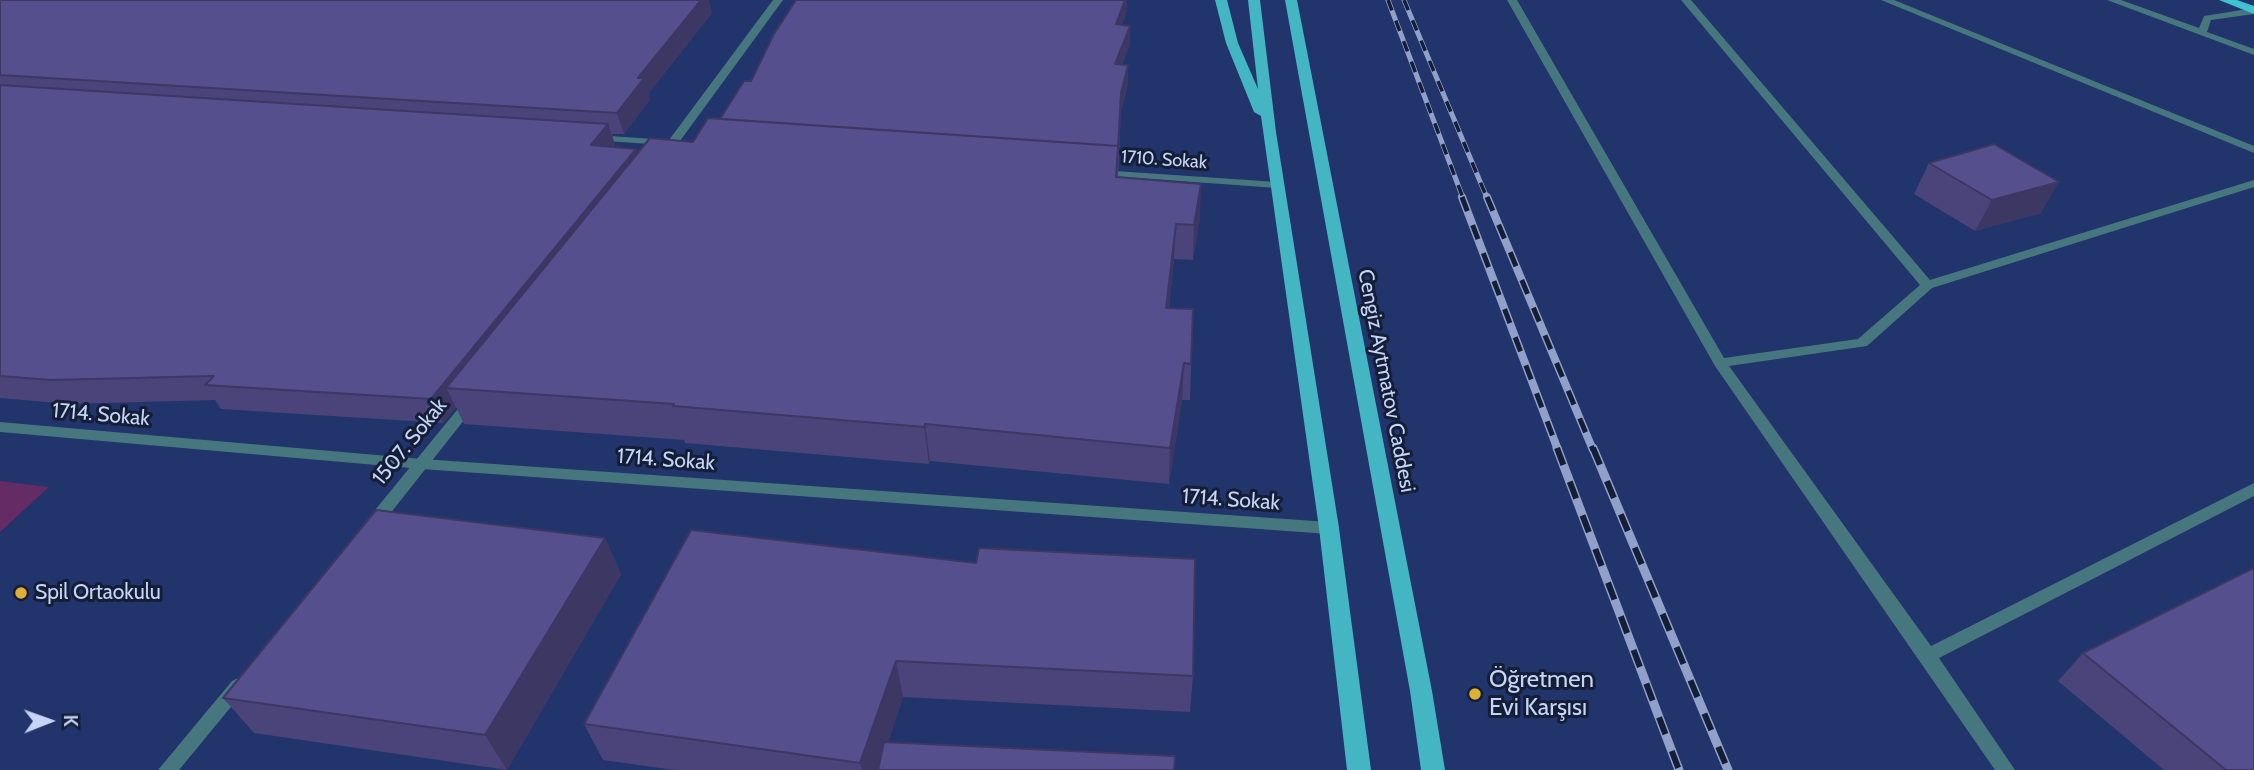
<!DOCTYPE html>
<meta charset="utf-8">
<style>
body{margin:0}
#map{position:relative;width:2254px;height:770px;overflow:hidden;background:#21346b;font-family:Cabin,sans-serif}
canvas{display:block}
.north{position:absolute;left:14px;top:686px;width:70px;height:70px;-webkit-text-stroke:5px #151e37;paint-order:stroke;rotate:89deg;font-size:19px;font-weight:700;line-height:28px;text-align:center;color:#c6d5f7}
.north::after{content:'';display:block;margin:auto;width:24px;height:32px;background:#c6d5f7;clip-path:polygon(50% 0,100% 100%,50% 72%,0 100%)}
</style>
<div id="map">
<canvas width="2254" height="770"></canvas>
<div class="north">K</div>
</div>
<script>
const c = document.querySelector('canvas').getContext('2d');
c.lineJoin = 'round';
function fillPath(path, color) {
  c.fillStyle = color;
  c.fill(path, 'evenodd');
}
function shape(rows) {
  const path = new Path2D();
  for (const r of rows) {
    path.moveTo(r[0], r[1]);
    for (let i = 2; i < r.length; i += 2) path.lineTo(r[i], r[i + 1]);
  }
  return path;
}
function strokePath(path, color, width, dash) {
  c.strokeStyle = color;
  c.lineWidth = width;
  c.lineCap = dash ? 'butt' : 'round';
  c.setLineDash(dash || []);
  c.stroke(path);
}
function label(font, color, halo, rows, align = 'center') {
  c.font = font + ' Cabin,sans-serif';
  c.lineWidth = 6;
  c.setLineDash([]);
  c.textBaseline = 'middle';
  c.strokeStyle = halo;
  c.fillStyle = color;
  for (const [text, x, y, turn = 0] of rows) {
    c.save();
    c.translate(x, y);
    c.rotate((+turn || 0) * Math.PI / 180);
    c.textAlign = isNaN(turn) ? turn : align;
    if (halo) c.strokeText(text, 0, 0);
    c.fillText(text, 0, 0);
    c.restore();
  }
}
const green = shape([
 [0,481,49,487,0,532]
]);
const minor = shape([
 [773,0,783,0,669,156,665,157,659,154,666,145,590,140,590,136,594,135,669,140,773,0],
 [1507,0,1517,0,1724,358,1858,339,1920,285,1681,0,1691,0,1930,280,2254,180,2254,187,1932,288,1867,346,1729,366,1931,646,2254,483,2254,496,1939,658,2015,770,1995,770,1715,366,1507,0],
 [1881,0,1894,0,2254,146,2254,153,1881,0],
 [2107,0,2121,0,2199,28,2204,16,2254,8,2254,14,2211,20,2207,32,2254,49,2254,55,2107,0],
 [1100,170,1277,182,1283,185,1277,188,1096,175,1094,173,1100,170],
 [471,397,476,399,478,402,476,405,378,529,366,529,364,525,366,521,466,399,471,397],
 [238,678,244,681,247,686,244,691,179,770,158,770,232,681,238,678]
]);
const tertiary = shape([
 [0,422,422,459,1329,522,1335,524,1337,528,1335,532,1329,534,422,469,0,432,0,422]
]);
const primary = shape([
 [1215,0,1227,0,1238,43,1258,89,1248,0,1260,0,1276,132,1339,528,1371,770,1347,770,1319,528,1261,116,1254,112,1226,43,1215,0],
 [1285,0,1297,0,1432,691,1445,770,1421,770,1410,691,1285,0]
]);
const trunk = shape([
 [2219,0,2237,0,2254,6,2254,14,2219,0]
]);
const railFar2 = shape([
 [1388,0,1463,198],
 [1404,0,1487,198]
]);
const railFar1 = shape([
 [1462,197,1558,450],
 [1487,197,1593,450]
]);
const rail = shape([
 [1557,448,1679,770],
 [1593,448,1728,770]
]);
const wall = shape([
 [0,0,712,13,648,94,650,100,624,134,612,134,615,145,614,147,636,149,638,154,693,142,720,119,751,81,1127,0,1127,11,1122,25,1130,26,1130,44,1122,65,1128,84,1121,112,1118,178,1200,218,1193,260,1174,259,1169,308,1193,309,1190,400,1182,400,1169,484,930,461,929,464,685,443,684,440,464,424,456,407,443,423,221,409,215,400,70,404,0,398],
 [1929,163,2041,213,1975,231,1914,194],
 [691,530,1193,676,1190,712,903,697,888,742,1174,770,674,770,603,760,584,724],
 [605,538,621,574,507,770,254,733,223,698],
 [2083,653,2254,770,2164,770,2058,681]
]);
const shadedWall = shape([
 [701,0,709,0,712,13,648,94,650,100,624,134,617,113,638,78],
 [1125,0,1127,0,1127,11,1116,43,1116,24],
 [1130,26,1130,44,1115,83,1115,64],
 [1128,65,1128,84,1121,112,1118,168,1121,93],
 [608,124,615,145,599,167,591,145],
 [636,149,643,171,446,388,456,407,443,423,431,399],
 [2059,182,2041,213,1975,231,1992,200],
 [1201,184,1200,218,1193,260,1194,225],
 [1176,224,1174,259,1165,344,1166,308],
 [1184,363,1182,400,1169,484,1170,448],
 [925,424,930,461,929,464,924,427],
 [605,538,621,574,507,770,485,735],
 [896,661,903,697,879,770,862,770,860,763]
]);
const building = shape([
 [0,0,701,0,638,78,644,78,617,113,0,75,0,0],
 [796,0,1125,0,1116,24,1130,26,1115,64,1128,65,1121,93,1118,148,1118,146,720,119,744,81,751,81,774,34,796,0],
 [0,85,608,124,591,145,636,149,431,399,205,385,214,376,51,380,0,376,0,85],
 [708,118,1118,146,1116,177,1201,184,1194,225,1176,224,1166,308,1193,309,1191,364,1184,363,1170,448,925,424,924,427,673,406,674,404,446,388,650,138,693,142,708,118],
 [1994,144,2059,182,1992,200,1929,163,1994,144],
 [376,510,605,538,485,735,223,698,376,510],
 [691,530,976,563,979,548,1195,559,1193,676,896,661,860,763,584,724,691,530],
 [2254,568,2254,770,2226,770,2083,653,2254,568],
 [884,742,1175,756,1174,770,878,770,884,742]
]);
const markers = [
 [21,593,7,"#dfb034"],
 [1475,694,7,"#dfb034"]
];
const farStreetnames = [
 ["1710. Sokak",1164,160,4]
];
const streetNames = [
 ["Cengiz Aytmatov Caddesi",1386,381,79],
 ["1714. Sokak",101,415,5],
 ["1507. Sokak",410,442,-51],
 ["1714. Sokak",666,460,4],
 ["1714. Sokak",1231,500,4]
];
const poiNames = [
 ["Spil Ortaokulu",35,593]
];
const nearPoinames = [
 ["Öğretmen",1489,680],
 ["Evi Karşısı",1489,708]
];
fillPath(green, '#642b65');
fillPath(minor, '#47777e');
fillPath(tertiary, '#47777e');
fillPath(primary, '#44b5c3');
fillPath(trunk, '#40c1d0');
strokePath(railFar2, '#90a0c9', 5);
strokePath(railFar1, '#90a0c9', 8);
strokePath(rail, '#90a0c9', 9);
strokePath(railFar2, '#151e37', 3.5, [11]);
strokePath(railFar1, '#151e37', 5, [15]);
strokePath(rail, '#151e37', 6, [18]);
fillPath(wall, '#4a447a');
fillPath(shadedWall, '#3c3763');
fillPath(building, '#564f8e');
strokePath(building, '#3c3763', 2);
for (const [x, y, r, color] of markers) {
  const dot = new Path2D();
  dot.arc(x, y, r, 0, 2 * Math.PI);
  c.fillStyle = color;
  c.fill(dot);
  strokePath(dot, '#151e37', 2.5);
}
label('18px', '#c6d5f7', '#151e37', farStreetnames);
label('21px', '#c6d5f7', '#151e37', streetNames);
label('21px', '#c6d5f7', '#151e37', poiNames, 'left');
label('24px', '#c6d5f7', '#151e37', nearPoinames, 'left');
</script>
